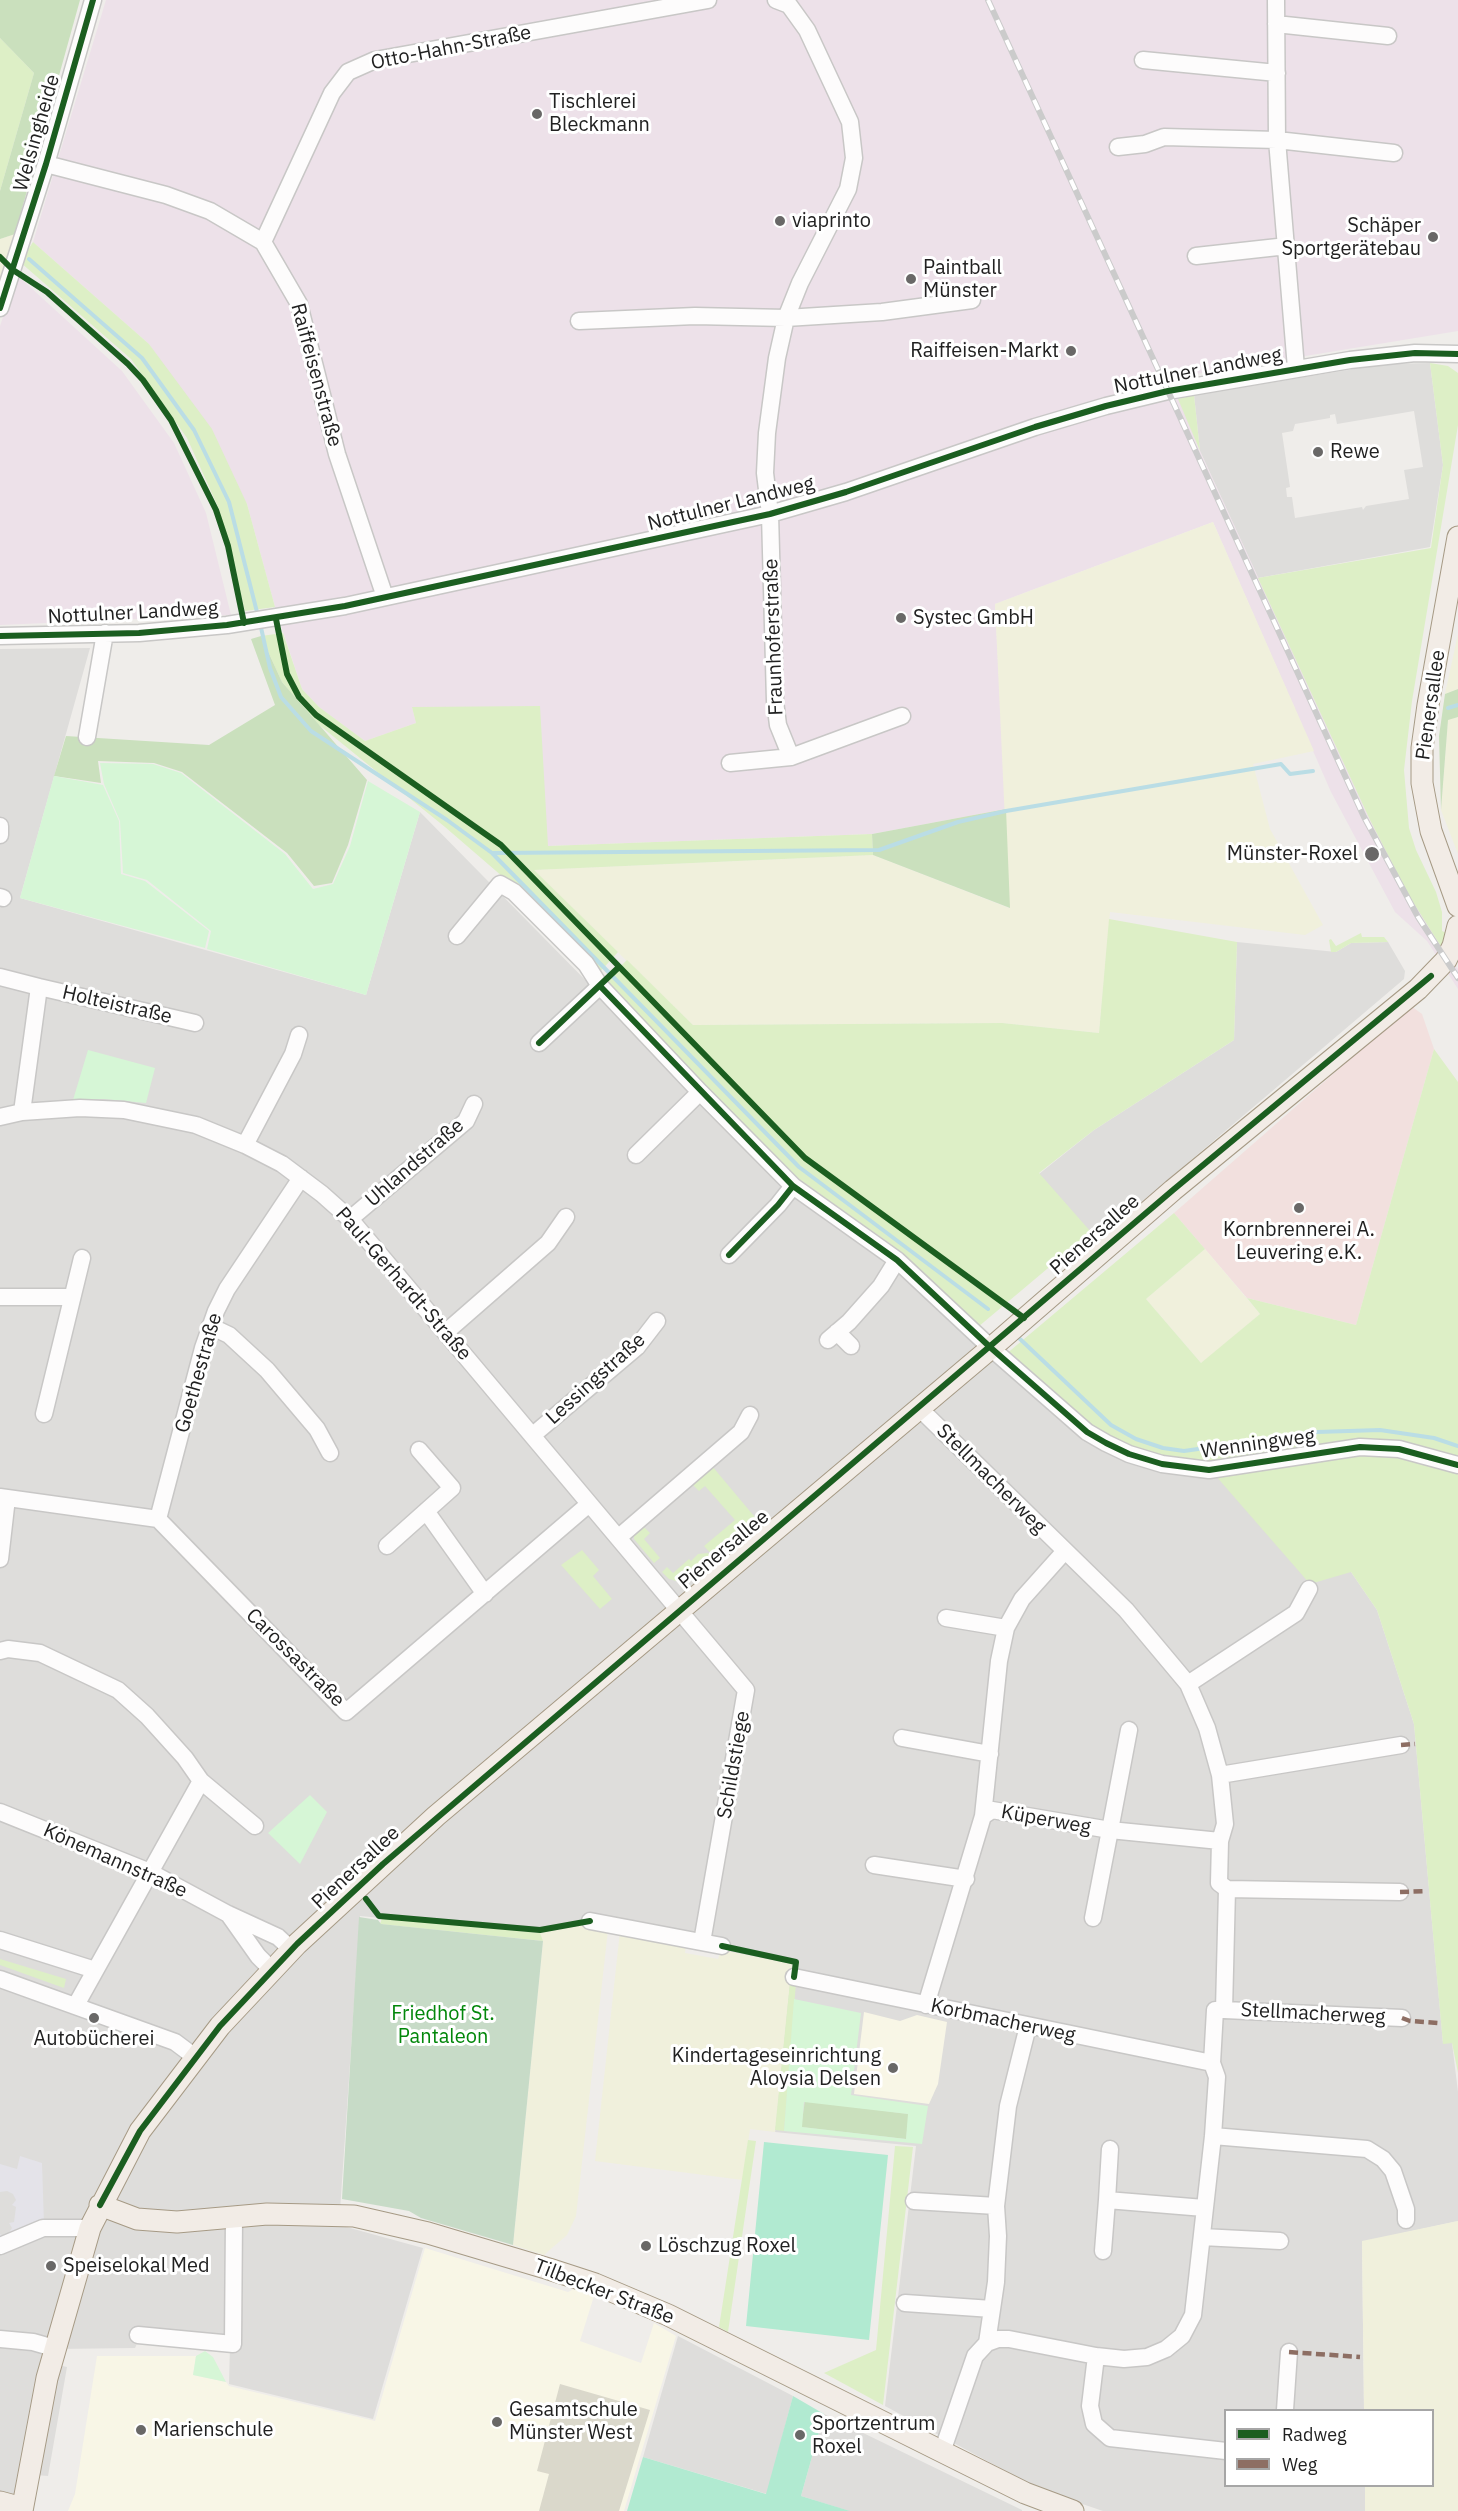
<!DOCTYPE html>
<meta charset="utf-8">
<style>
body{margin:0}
#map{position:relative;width:1458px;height:2511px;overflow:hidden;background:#efedea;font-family:"IBM Plex Sans",sans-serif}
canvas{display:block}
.legend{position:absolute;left:1224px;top:2409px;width:210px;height:78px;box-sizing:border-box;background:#fff;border:2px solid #a6a6a6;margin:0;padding:8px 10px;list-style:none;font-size:18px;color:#212121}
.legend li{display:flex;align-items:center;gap:12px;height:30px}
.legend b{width:30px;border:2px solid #a6a6a6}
</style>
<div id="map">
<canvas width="1458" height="2511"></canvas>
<ul class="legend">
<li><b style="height:8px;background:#1b5e20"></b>Radweg</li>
<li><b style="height:8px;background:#8d6e63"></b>Weg</li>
</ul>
</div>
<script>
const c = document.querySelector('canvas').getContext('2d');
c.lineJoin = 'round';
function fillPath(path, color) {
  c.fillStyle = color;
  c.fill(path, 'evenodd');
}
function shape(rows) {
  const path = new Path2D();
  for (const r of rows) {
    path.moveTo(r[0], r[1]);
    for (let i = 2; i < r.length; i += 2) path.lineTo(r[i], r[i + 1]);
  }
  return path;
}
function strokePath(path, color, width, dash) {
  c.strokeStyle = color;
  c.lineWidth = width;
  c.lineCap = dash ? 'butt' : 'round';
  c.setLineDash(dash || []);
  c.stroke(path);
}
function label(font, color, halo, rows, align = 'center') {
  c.font = font + ' "IBM Plex Sans",sans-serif';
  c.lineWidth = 6;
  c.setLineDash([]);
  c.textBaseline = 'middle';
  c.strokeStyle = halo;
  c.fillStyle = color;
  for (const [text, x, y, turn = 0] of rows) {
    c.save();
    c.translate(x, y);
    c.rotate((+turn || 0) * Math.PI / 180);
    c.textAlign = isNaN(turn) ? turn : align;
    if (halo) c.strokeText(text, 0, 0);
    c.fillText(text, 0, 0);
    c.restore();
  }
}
const residential = shape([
 [1430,363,1443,465,1430,547,1258,578,1200,451,1194,395,1385,364],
 [1414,411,1423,467,1404,470,1409,499,1366,506,1363,510,1362,507,1295,518,1292,497,1287,497,1286,488,1290,487,1282,433,1293,431,1295,424,1330,418,1330,415,1335,414,1337,424],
 [90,648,20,898,366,995,420,812,788,1186,899,1268,1085,1436,1215,1475,1351,1572,1377,1610,1414,1724,1443,2043,1452,2043,1458,2092,1458,2221,1362,2242,1364,2410,1226,2410,1226,2486,1365,2486,1365,2511,1103,2511,1041,2490,885,2406,916,2146,775,2132,791,1964,590,1924,540,1933,360,1916,339,2225,423,2248,373,2419,229,2384,230,2346,140,2337,135,2348,56,2349,24,2505,33,2511,0,2511,0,649],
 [1237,942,1336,952,1351,943,1388,942,1405,971,1404,979,1097,1240,1039,1174,1094,1130,1234,1040],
 [678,2336,793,2396,767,2494,643,2457],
 [58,2365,67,2367,48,2476,36,2475],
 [824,2414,1022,2510,1022,2511,849,2511,801,2496]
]);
const commercial = shape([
 [1411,1006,1422,1014,1434,1049,1356,1325,1247,1298,1174,1213]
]);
const industrial = shape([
 [106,0,1458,0,1458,331,1171,378,1200,451,1370,820,1443,950,1458,969,1458,989,1427,941,1395,912,1331,792,1213,522,995,604,1006,809,872,834,548,846,412,707,416,723,365,741,319,707,302,689,275,607,247,504,149,344,33,242],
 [17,275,122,371,174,443,206,513,231,615,0,625,0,326]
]);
const education = shape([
 [864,2012,900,2021,917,2015,947,2022,938,2084,929,2104,854,2094],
 [425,2248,568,2292,574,2289,594,2296,580,2341,641,2363,654,2323,676,2336,624,2511,68,2511,75,2494,97,2356,196,2356,193,2375,226,2382,229,2386,375,2421]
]);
const construction = shape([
 [560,2384,650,2410,619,2511,539,2511,549,2474,537,2471]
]);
const farmland = shape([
 [15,234,5,265,0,280,0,239],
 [1213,522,1314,751,1253,764,1270,829,1323,925,1305,935,1110,912,1099,1033,1002,1023,693,1025,533,870,873,855,1009,908,995,604],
 [1458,634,1458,689,1445,694],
 [1458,717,1458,854,1441,810,1448,719],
 [1205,1249,1260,1314,1202,1364,1146,1299],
 [590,1924,608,1930,576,2216,567,2235,544,2255,513,2245,543,1941,540,1933],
 [620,1931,686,1944,685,1953,718,1959,721,1950,792,1964,775,2132,750,2129,743,2180,595,2161],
 [1458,2221,1458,2511,1365,2511,1365,2486,1432,2486,1432,2410,1364,2410,1362,2241]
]);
const grass = shape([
 [0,38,34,73,0,191],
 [33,242,149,344,212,429,247,504,275,607,245,611,219,509,187,438,131,359,20,262],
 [1430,363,1448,366,1458,373,1458,425,1412,701,1404,770,1409,828,1416,850,1436,892,1442,912,1442,931,1449,934,1443,950,1408,894,1370,820,1258,578,1431,548,1443,465],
 [1194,395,1200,451,1178,399],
 [283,633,302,689,319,707,365,741,416,723,412,707,540,706,548,846,872,834,873,855,534,870,618,952,599,973,525,896,445,827,318,724,282,682,261,636],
 [1109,919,1237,942,1234,1040,1094,1130,1039,1173,1091,1232,978,1327,903,1253,799,1179,601,985,627,960,693,1025,1002,1023,1099,1033],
 [1361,933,1362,937,1384,937,1388,942,1351,943,1336,952,1331,952,1329,940,1331,939,1336,946],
 [1434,1049,1458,1082,1458,1460,1399,1444,1206,1464,1187,1464,1108,1439,1005,1355,1174,1213,1205,1249,1146,1299,1201,1363,1260,1314,1247,1298,1356,1325],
 [1317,1455,1401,1455,1458,1470,1458,2073,1452,2043,1443,2044,1414,1724,1377,1610,1351,1572,1310,1584,1215,1475],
 [712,1466,759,1522,715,1558,704,1546,735,1520,705,1486,699,1491,692,1484],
 [643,1526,650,1533,644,1539,660,1558,654,1563,634,1539,634,1535],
 [582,1550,599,1570,593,1576,612,1599,600,1609,561,1565],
 [708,1553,714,1559,683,1583,669,1579,662,1572,667,1567,673,1573,689,1559,691,1561,698,1554],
 [382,1918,540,1933,543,1941,380,1924],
 [0,1959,66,1979,64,1988,0,1965],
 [790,1982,796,1983,784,2131,775,2130],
 [748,2140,756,2141,728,2332,719,2327],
 [895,2146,913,2147,883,2405,824,2373,876,2350]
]);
const forest = shape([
 [0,0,80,0,15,234,0,239,0,191,34,73,0,38],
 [261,636,282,682,367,780,348,845,332,883,314,886,287,853,182,772,154,763,98,761,101,783,54,776,66,736,209,745,275,705,251,639],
 [1458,689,1458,717,1448,720,1441,810,1439,736,1445,694],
 [1006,809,1010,908,873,855,872,834],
 [805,2101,909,2114,906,2139,801,2127]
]);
const cemetery = shape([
 [359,1917,378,1920,381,1924,543,1941,513,2245,421,2218,409,2211,342,2199]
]);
const park = shape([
 [100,763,153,764,181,773,285,854,313,889,333,884,350,846,368,781,420,812,366,995,207,949,211,931,147,880,123,873,120,821,104,784],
 [54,776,103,785,119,821,121,874,145,881,209,931,205,948,20,898],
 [88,1050,155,1068,146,1103,104,1099,73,1100],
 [310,1795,327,1812,300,1864,268,1833],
 [794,1999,861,2013,851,2095,928,2106,922,2144,784,2131],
 [804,2102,908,2114,906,2139,802,2127],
 [205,2351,213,2357,226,2382,193,2375,196,2356]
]);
const pitch = shape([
 [764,2142,888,2155,869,2340,746,2326],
 [793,2396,824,2414,801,2496,850,2511,627,2511,643,2457,766,2494]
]);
const plaza = shape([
 [20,2156,42,2163,44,2224,0,2240,0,2234,2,2236,8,2234,12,2228,9,2223,14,2222,16,2207,12,2205,16,2200,13,2194,7,2191,0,2192,0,2164,17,2169]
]);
const stream = shape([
 [29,259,142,358,194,430,229,502,258,616],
 [260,623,270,668,281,697,311,731,447,820,492,853,799,1167,988,1309],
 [1448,708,1458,705],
 [493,853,879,850,958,822,1006,811,1281,764,1290,774,1313,771],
 [1020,1339,1111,1425,1136,1439,1163,1448,1184,1451,1317,1432,1380,1430,1434,1438,1458,1446]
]);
const minor = shape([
 [776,0,789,5,807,30,850,122,854,158,848,189,800,283,786,318,777,358,767,433,765,473,770,514,775,701,778,725,791,757],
 [1276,0,1277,140,1296,368],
 [1276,24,1388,36],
 [1143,60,1277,73],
 [1118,147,1145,144,1164,137,1277,140,1394,153],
 [46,164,166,195,210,211,263,242,299,304,337,454,385,597],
 [263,242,332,93,348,72,375,60,708,0],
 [1196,256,1287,246],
 [0,308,46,164,93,0],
 [579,321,695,316,786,318,882,312,972,300],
 [0,636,139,633,227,625,345,606,770,514,846,492,1035,427,1106,406,1168,391,1350,360,1415,353,1458,354],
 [87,737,105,633],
 [730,763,791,757,902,716],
 [0,826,0,835],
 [0,897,3,898],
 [457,936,500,884,514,892,586,964,600,986,700,1092,793,1186,897,1260,991,1348,1087,1432,1106,1443,1129,1454,1162,1464,1209,1470,1360,1447,1399,1449,1458,1465],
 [0,977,39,987,22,1112],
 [39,987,195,1023],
 [539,1043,600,986],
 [0,1117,22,1112,80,1108,124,1110,196,1125,245,1145,282,1164,322,1194,350,1219,746,1690,702,1942],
 [245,1145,293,1054,299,1035],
 [636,1155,700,1092],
 [350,1219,466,1121,474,1104],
 [729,1255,778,1205,793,1186],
 [0,1297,71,1297],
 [210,1326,229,1335,267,1370,317,1429,330,1453],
 [446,1332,548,1243,566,1217],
 [837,1332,851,1346],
 [828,1340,849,1322,881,1286,897,1260],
 [918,1407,1126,1610,1188,1684,1207,1728,1220,1775,1225,1824,1220,1841,1219,1883,1227,1889,1224,2010,1215,2010,1212,2063,1217,2077,1213,2136,1193,2315,1182,2336,1166,2349,1147,2357,1124,2359,1096,2356,1009,2339,998,2339,987,2343],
 [44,1414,82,1258],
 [533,1435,637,1347,657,1321],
 [0,1497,158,1519,346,1712,589,1504],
 [426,1511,485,1594],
 [158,1519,203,1348,216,1311,227,1289,301,1178],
 [619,1537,741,1432,750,1415],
 [387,1546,452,1488,419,1450],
 [0,1559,7,1498],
 [1006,1628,1022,1599,1064,1552],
 [0,1651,8,1649,40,1653,118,1690,147,1716,185,1758,201,1781,255,1826],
 [1188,1684,1296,1613,1309,1589],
 [1129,1730,1110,1830,1220,1841],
 [902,1738,990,1754],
 [1220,1775,1401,1745],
 [0,1812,150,1872,228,1914,278,1937,292,1950],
 [983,1816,992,1810,1110,1830,1093,1918],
 [874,1865,966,1879],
 [1227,1889,1400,1892],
 [229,1915,258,1956,272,1970],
 [590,1921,722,1946],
 [0,1940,95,1970],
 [794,1977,1212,2063],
 [0,1979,175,2042,195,2057],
 [76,2005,201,1781],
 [926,2005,983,1816,999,1661,1006,1628,946,1618],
 [1224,2010,1402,2018],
 [1213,2136,1367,2149,1383,2159,1393,2171,1406,2209,1406,2220],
 [1107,2200,1110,2149],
 [914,2201,996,2206],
 [1202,2237,1280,2241],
 [0,2246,43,2228,90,2228],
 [1103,2251,1107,2200,1204,2208],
 [905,2303,992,2309],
 [138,2335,233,2344,234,2218],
 [0,2339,33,2342,54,2348],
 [1096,2356,1090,2406,1094,2424,1110,2438,1226,2451],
 [1285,2410,1289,2352],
 [942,2452,975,2356,987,2343,996,2282,998,2236,996,2206,1008,2106,1028,2026]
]);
const major = shape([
 [1458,537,1428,705,1422,748,1422,783,1431,831,1458,906],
 [100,2205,137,2219,177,2222,267,2214,354,2216,428,2233,549,2269,595,2284,668,2315,1025,2493,1073,2511],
 [0,2502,22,2508],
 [22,2511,47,2378,90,2228,140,2131,220,2026,297,1944,436,1816,991,1348,1173,1190,1418,989,1446,960,1453,946,1458,926]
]);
const rail = shape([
 [988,0,1364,817,1418,917,1458,978]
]);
const quiet = shape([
 [1401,1745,1415,1744],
 [1400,1892,1426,1891],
 [1402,2018,1410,2021,1438,2023],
 [1289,2352,1360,2357]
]);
const cycleway = shape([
 [0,257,13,270,47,292,128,364,143,380,171,420,216,510,228,546,244,623],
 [0,308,46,164,93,0],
 [276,619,287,674,299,697,316,715,501,845,805,1158,1024,1318],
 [0,636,139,633,227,625,345,606,770,514,846,492,1035,427,1106,406,1168,391,1350,360,1415,353,1458,354],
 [600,986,793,1186,897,1260,991,1348,1087,1432,1106,1443,1129,1454,1162,1464,1209,1470,1360,1447,1399,1449,1458,1465],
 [539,1043,619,967],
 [729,1255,778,1205,793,1186],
 [366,1899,379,1916,540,1930,590,1921],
 [722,1946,796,1962,794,1977],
 [100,2205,140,2131,220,2026,297,1944,383,1864,1173,1190,1431,976]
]);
const markers = [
 [537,114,6,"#696867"],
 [780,221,6,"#696867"],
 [1433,237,6,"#696867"],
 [911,279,6,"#696867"],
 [1071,351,6,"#696867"],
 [1318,452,6,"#696867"],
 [901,618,6,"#696867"],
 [1372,854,8,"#696867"],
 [1299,1208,6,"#696867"],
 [94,2018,6,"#696867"],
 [893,2068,6,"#696867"],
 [646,2246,6,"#696867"],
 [51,2266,6,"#696867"],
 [497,2422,6,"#696867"],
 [141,2430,6,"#696867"],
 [800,2435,6,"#696867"]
];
const streetNames = [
 ["Otto-Hahn-Straße",451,48,-11],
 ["Welsingheide",37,133,-74],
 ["Nottulner Landweg",1198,371,-11],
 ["Raiffeisenstraße",316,375,75],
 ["Nottulner Landweg",731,504,-14],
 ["Nottulner Landweg",133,613,-3],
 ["Fraunhoferstraße",774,637,-92],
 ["Pienersallee",1431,705,-82],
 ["Holteistraße",117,1005,13],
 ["Uhlandstraße",415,1163,-41],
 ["Pienersallee",1095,1235,-41],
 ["Paul-Gerhardt-Straße",403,1284,49],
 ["Goethestraße",199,1373,-74],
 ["Lessingstraße",596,1379,-42],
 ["Wenningweg",1258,1444,-8],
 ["Stellmacherweg",991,1479,45],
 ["Pienersallee",724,1550,-40],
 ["Carossastraße",295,1658,45],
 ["Schildstiege",734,1765,-80],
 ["Küperweg",1046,1820,10],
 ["Könemannstraße",115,1861,24],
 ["Pienersallee",356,1868,-43],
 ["Stellmacherweg",1313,2014,3],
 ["Korbmacherweg",1003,2021,12],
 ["Tilbecker Straße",604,2292,21]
];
const poiNames = [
 ["Tischlerei",549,102],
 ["Bleckmann",549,125],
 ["viaprinto",792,221],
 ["Schäper",1421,226,"right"],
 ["Sportgerätebau",1421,249,"right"],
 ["Paintball",923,268],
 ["Münster",923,291],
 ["Raiffeisen-Markt",1059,351,"right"],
 ["Rewe",1330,452],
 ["Systec GmbH",913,618],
 ["Münster-Roxel",1358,854,"right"],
 ["Kornbrennerei A.",1299,1230,"center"],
 ["Leuvering e.K.",1299,1253,"center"],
 ["Autobücherei",94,2039,"center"],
 ["Kindertageseinrichtung",881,2056,"right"],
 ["Aloysia Delsen",881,2079,"right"],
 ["Löschzug Roxel",658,2246],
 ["Speiselokal Med",63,2266],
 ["Gesamtschule",509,2410],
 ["Münster West",509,2433],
 ["Sportzentrum",812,2424],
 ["Roxel",812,2447],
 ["Marienschule",153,2430]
];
const parkNames = [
 ["Friedhof St.",443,2014],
 ["Pantaleon",443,2037]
];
fillPath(residential, '#dedddb');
fillPath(commercial, '#f2e0de');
fillPath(industrial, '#ede1e9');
fillPath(education, '#f8f6e6');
fillPath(construction, '#dad8cb');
fillPath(farmland, '#f0f0dc');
fillPath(grass, '#ddefc6');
fillPath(forest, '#cae0bd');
fillPath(cemetery, '#c7dbc7');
fillPath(park, '#d6f6d6');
fillPath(pitch, '#b1ead1');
fillPath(plaza, '#e4e3e9');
strokePath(stream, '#badde5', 4);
strokePath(minor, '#c8c7c6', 19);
strokePath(major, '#a69a85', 23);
strokePath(minor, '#fdfcfc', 16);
strokePath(major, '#f2ece6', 21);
strokePath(rail, '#cbcbcb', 6);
strokePath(rail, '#fff', 4, [11]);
strokePath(quiet, '#8d6e63', 4.5, [9, 4.5]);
strokePath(cycleway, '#1b5e20', 6);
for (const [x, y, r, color] of markers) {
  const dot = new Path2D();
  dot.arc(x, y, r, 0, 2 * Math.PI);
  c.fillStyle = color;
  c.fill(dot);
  strokePath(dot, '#fff', 2);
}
label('20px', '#212121', '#fff', streetNames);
label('20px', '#212121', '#fff', poiNames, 'left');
label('20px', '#02870a', '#fff', parkNames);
</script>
